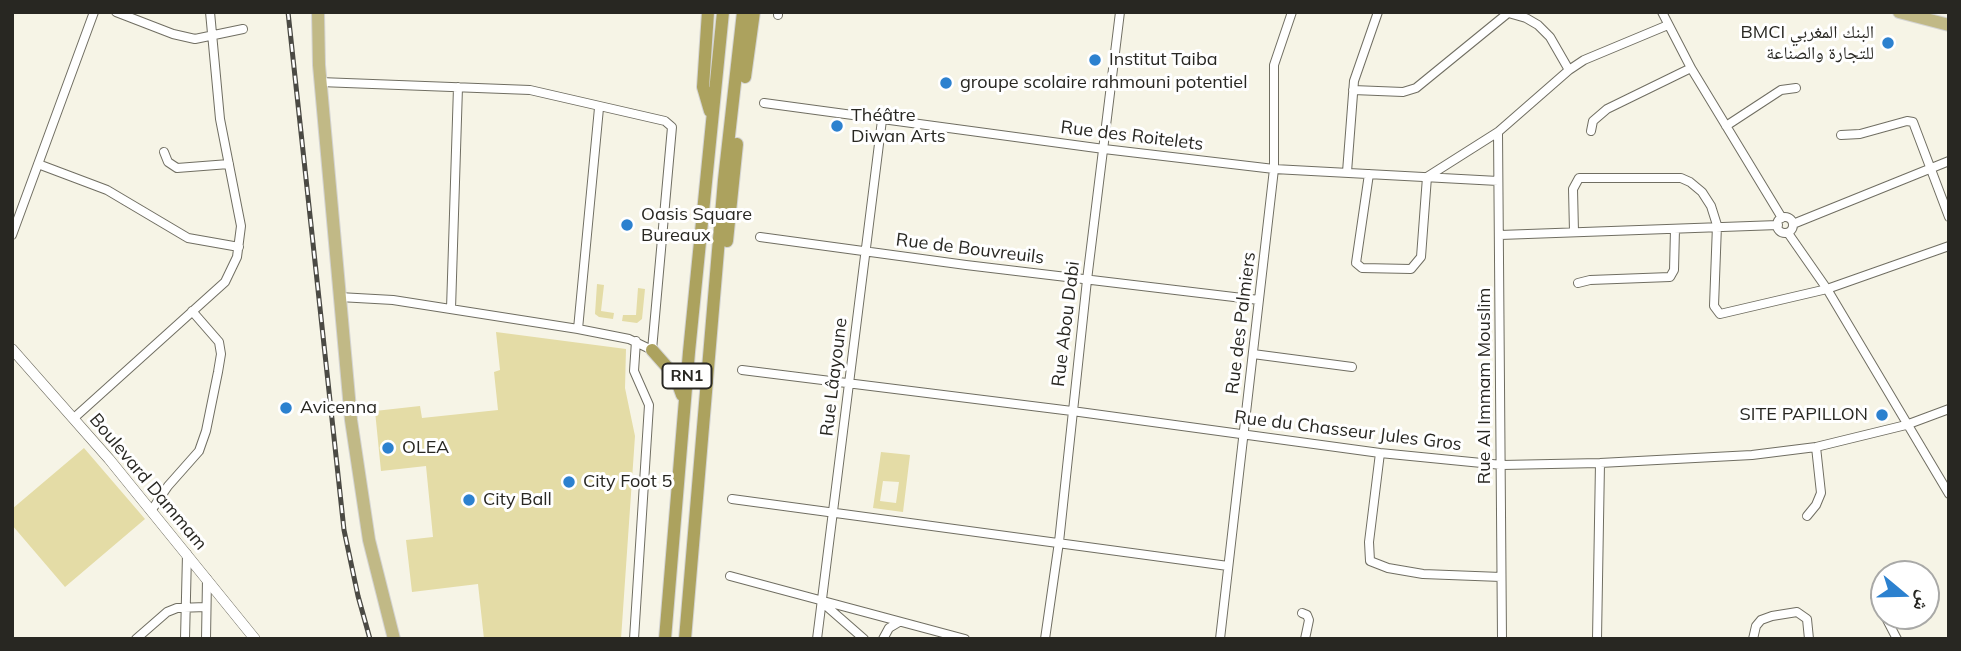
<!DOCTYPE html>
<meta charset="utf-8">
<style>
body{margin:0}
#map{position:relative;width:1961px;height:651px;overflow:hidden;background:#f6f4e6;font-family:Mulish,"Noto Naskh Arabic",sans-serif}
canvas{display:block}
.frame{position:absolute;inset:0;border:14px solid #282722;pointer-events:none}
.north{position:absolute;left:1870px;top:560px;width:70px;height:70px;box-sizing:border-box;background:#fff;border:2px solid #a9a9a7;border-radius:50%;rotate:109deg;font-size:19px;font-weight:700;line-height:28px;text-align:center;color:#282722}
.north::after{content:'';display:block;margin:auto;width:24px;height:32px;background:#2c81cf;clip-path:polygon(50% 0,100% 100%,50% 72%,0 100%)}
</style>
<div id="map">
<canvas width="1961" height="651"></canvas>
<div class="frame"></div>
<div class="north">ش</div>
</div>
<script>
const c = document.querySelector('canvas').getContext('2d');
c.lineJoin = 'round';
function fillPath(path, color) {
  c.fillStyle = color;
  c.fill(path, 'evenodd');
}
function shape(rows) {
  const path = new Path2D();
  for (const r of rows) {
    if (r.length === 3) {
      path.moveTo(r[0] + r[2], r[1]);
      path.arc(r[0], r[1], r[2], 0, 2 * Math.PI);
      continue;
    }
    path.moveTo(r[0], r[1]);
    for (let i = 2; i < r.length; i += 2) path.lineTo(r[i], r[i + 1]);
  }
  return path;
}
function strokePath(path, color, width, dash) {
  c.strokeStyle = color;
  c.lineWidth = width;
  c.lineCap = dash ? 'butt' : 'round';
  c.setLineDash(dash || []);
  c.stroke(path);
}
function label(font, color, halo, rows, align = 'center') {
  c.font = font + ' Mulish,"Noto Naskh Arabic",sans-serif';
  c.lineWidth = 6;
  c.setLineDash([]);
  c.textBaseline = 'middle';
  c.strokeStyle = halo;
  c.fillStyle = color;
  for (const [text, x, y, turn = 0] of rows) {
    c.save();
    c.translate(x, y);
    c.rotate((+turn || 0) * Math.PI / 180);
    c.textAlign = isNaN(turn) ? turn : align;
    if (halo) c.strokeText(text, 0, 0);
    c.fillText(text, 0, 0);
    c.restore();
  }
}
const green = shape([
 [597,284,604,285,601,311,614,313,613,319,599,317,595,314],
 [638,288,645,289,642,319,637,323,622,321,623,315,636,315],
 [496,332,626,349,625,388,635,436,621,639,484,639,478,584,412,592,406,540,433,537,426,466,381,471,375,411,420,406,422,418,498,410,494,372,500,370],
 [84,448,145,519,65,587,12,525,12,509],
 [881,452,910,455,903,512,873,508],
 [883,481,899,482,896,503,880,501]
]);
const minor = shape([
 [116,12,173,34,195,39,243,29],
 [778,12,778,15],
 [1505,12,1526,18,1538,25,1550,37,1569,70],
 [1662,12,1691,68,1782,218],
 [320,82,530,90,665,121,672,127,652,350,629,339,578,329,393,300,339,297],
 [1353,90,1403,92,1416,88,1508,13],
 [764,103,1104,149,1274,169,1498,181],
 [1726,126,1781,90,1796,88],
 [1591,131,1593,121,1607,109,1691,68],
 [1498,132,1502,639],
 [1841,135,1860,134,1907,121,1913,122,1949,217],
 [164,152,168,162,177,168,229,164],
 [38,164,107,190,188,238,239,247],
 [1347,172,1354,81,1378,12],
 [1369,174,1356,263,1362,268,1411,269,1421,257,1427,177,1498,132,1569,70,1584,60,1668,25],
 [1785,225,8],
 [1793,224,1949,161],
 [1574,232,1573,189,1579,178,1681,178,1690,182,1702,192,1711,206,1717,225,1714,306,1720,314,1827,289,1949,246],
 [1788,233,1827,289,1949,494],
 [12,235,94,12],
 [1500,235,1778,225],
 [760,237,966,265,1259,300],
 [1578,283,1590,280,1670,277,1674,270,1675,229],
 [451,309,458,87],
 [578,329,599,108],
 [1253,354,1352,367],
 [742,370,1072,411,1380,453,1502,465,1600,463,1752,455,1816,447,1906,425,1949,409],
 [74,418,225,282,237,257,241,226,220,119,210,12],
 [1380,453,1369,542,1370,561,1388,568,1423,574,1501,577],
 [732,499,1228,566],
 [151,511,168,486,199,451,206,431,218,372,221,354,219,342,192,311],
 [1807,516,1816,505,1821,493,1816,447],
 [730,576,965,639],
 [1875,596,1884,614],
 [824,604,864,639],
 [1302,613,1307,615,1309,620,1305,639],
 [1885,616,1897,639],
 [136,639,167,612,177,608,206,607],
 [185,639,187,554],
 [206,639,207,579],
 [634,639,649,405,634,371,636,341],
 [817,639,882,120],
 [883,639,889,628,899,622],
 [1045,639,1059,542,1087,280,1120,12],
 [1220,639,1274,169,1274,65,1292,12],
 [1597,639,1600,463],
 [1753,639,1756,626,1761,620,1772,616,1797,612,1807,619,1809,639]
]);
const tertiary = shape([
 [12,349,109,459,255,639]
]);
const primary = shape([
 [318,12,319,65,351,420,369,540,394,639],
 [1899,12,1949,25]
]);
const trunk = shape([
 [708,12,703,87,710,111],
 [745,77,754,12],
 [727,241,737,144],
 [652,350,675,376,682,395],
 [665,639,689,352,723,12],
 [685,639,724,180,743,12]
]);
const rail = shape([
 [288,12,344,530,358,596,370,639]
]);
const markers = [
 [1888,43,7,"#2c81cf"],
 [1095,60,7,"#2c81cf"],
 [946,83,7,"#2c81cf"],
 [837,126,7,"#2c81cf"],
 [627,225,7,"#2c81cf"],
 [286,408,7,"#2c81cf"],
 [1882,415,7,"#2c81cf"],
 [388,448,7,"#2c81cf"],
 [569,482,7,"#2c81cf"],
 [469,500,7,"#2c81cf"]
];
const shields = [
 [687,376,49]
];
const shieldNames = [
 ["RN1",687,376]
];
const poiNames = [
 ["BMCI البنك المغربي",1874,33,"right"],
 ["للتجارة والصناعة",1874,54,"right"],
 ["Institut Taiba",1109,60],
 ["groupe scolaire rahmouni potentiel",960,83],
 ["Théâtre",851,116],
 ["Diwan Arts",851,137],
 ["Oasis Square",641,215],
 ["Bureaux",641,236],
 ["Avicenna",300,408],
 ["SITE PAPILLON",1868,415,"right"],
 ["OLEA",402,448],
 ["City Foot 5",583,482],
 ["City Ball",483,500]
];
const streetNames = [
 ["Rue des Roitelets",1132,136,7],
 ["Rue de Bouvreuils",970,249,7],
 ["Rue des Palmiers",1241,323,-83],
 ["Rue Abou Dabi",1066,324,-83],
 ["Rue Lâayoune",834,377,-83],
 ["Rue Al Immam Mouslim",1485,386,-90],
 ["Rue du Chasseur Jules Gros",1348,431,7],
 ["Boulevard Dammam",148,482,50]
];
fillPath(green, '#e4dca6');
strokePath(minor, '#706e62', 10);
strokePath(tertiary, '#706e62', 11);
strokePath(primary, '#d4d4d3', 14);
strokePath(trunk, '#d4d4d3', 14);
strokePath(minor, '#fff', 8);
strokePath(tertiary, '#fff', 10);
strokePath(primary, '#c1b986', 12);
strokePath(trunk, '#aca25e', 12);
strokePath(rail, '#4b4a44', 5);
strokePath(rail, '#fff', 2.5, [8]);
for (const [x, y, r, color] of markers) {
  const dot = new Path2D();
  dot.arc(x, y, r, 0, 2 * Math.PI);
  c.fillStyle = color;
  c.fill(dot);
  strokePath(dot, '#fff', 2.5);
}
for (const [x, y, w] of shields) {
  const box = new Path2D();
  box.roundRect(x - w / 2, y - 12.5, w, 25, 5);
  c.fillStyle = '#fff';
  c.fill(box);
  strokePath(box, '#282722', 2);
}
label('bold 16px', '#282722', null, shieldNames);
label('18px', '#282722', '#fff', poiNames, 'left');
label('18px', '#282722', '#fff', streetNames);
</script>
